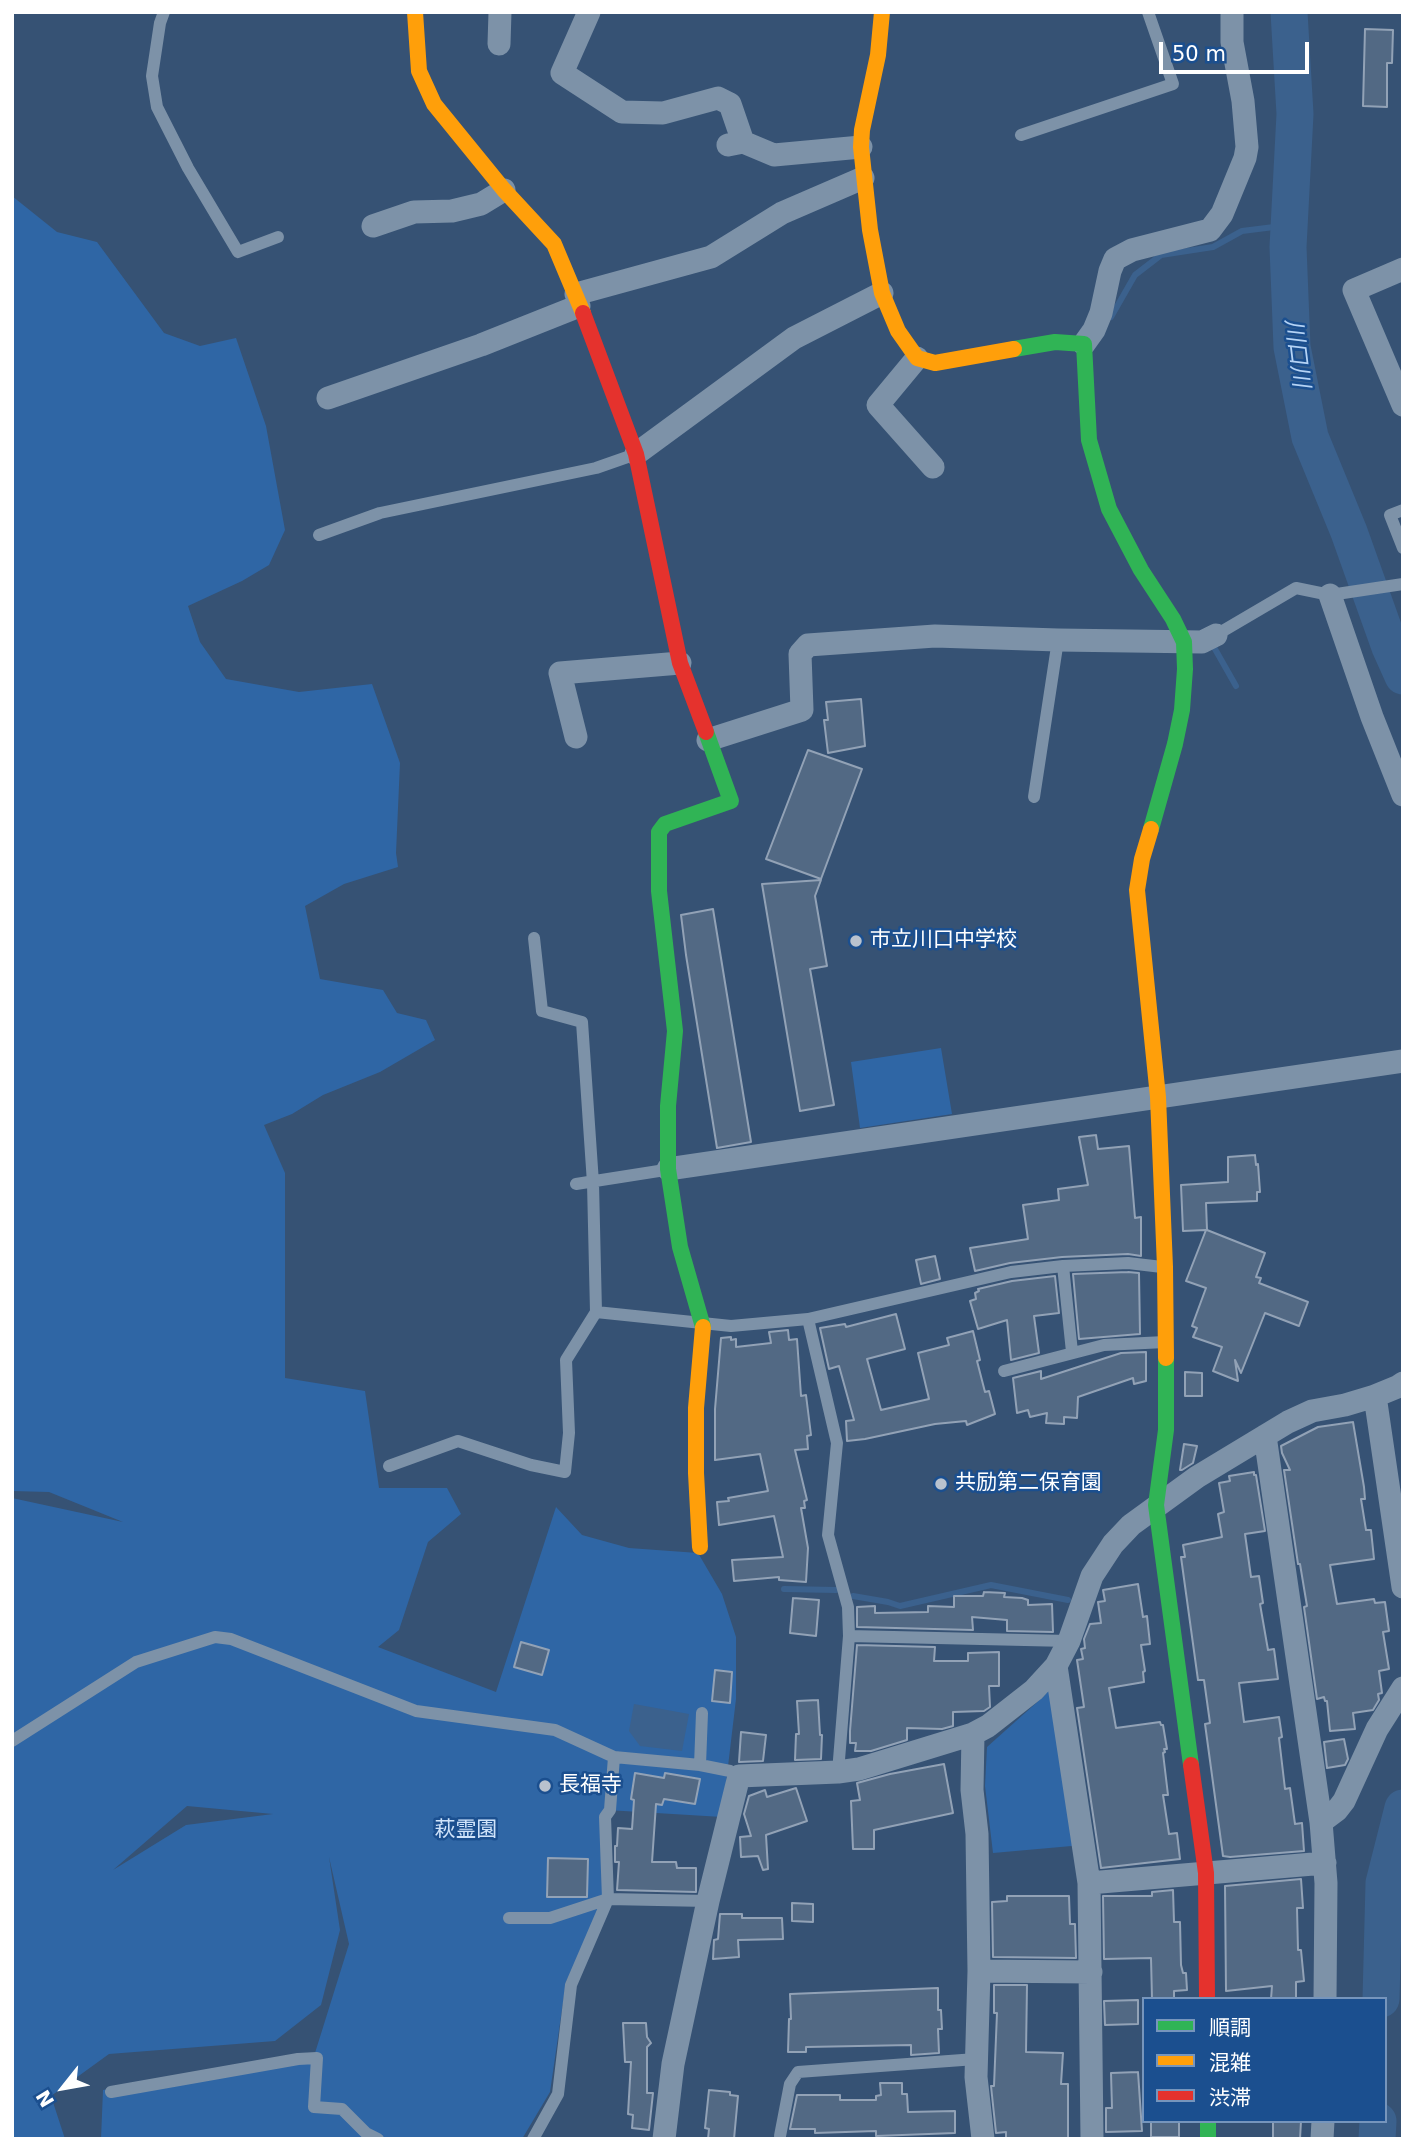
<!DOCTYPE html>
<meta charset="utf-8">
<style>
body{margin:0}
#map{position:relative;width:1415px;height:2151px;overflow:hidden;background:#365274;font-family:"DejaVu Sans","Noto Sans JP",sans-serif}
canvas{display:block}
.frame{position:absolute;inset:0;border:14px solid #fff;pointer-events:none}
.legend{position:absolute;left:1142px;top:1997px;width:245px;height:126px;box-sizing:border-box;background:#1b4f8f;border:2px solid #7695bc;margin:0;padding:9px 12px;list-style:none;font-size:21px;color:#fff}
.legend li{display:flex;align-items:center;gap:14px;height:35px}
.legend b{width:35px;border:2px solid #7695bc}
.north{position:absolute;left:28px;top:2053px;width:70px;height:70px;-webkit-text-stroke:5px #1b4f8f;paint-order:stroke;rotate:239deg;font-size:19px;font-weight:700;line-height:28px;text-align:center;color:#fff}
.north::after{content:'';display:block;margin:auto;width:24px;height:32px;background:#fff;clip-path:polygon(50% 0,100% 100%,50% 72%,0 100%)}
.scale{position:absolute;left:1159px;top:42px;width:150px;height:32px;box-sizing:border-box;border:4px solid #fff;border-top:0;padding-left:9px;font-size:21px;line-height:24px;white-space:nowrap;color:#fff;-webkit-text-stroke:5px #1b4f8f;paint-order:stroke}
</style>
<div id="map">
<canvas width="1415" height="2151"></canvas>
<div class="frame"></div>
<ul class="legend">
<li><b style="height:9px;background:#30b455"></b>順調</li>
<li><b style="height:9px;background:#ff9f0a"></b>混雑</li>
<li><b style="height:9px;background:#e5322d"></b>渋滞</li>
</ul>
<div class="north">N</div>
<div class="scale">50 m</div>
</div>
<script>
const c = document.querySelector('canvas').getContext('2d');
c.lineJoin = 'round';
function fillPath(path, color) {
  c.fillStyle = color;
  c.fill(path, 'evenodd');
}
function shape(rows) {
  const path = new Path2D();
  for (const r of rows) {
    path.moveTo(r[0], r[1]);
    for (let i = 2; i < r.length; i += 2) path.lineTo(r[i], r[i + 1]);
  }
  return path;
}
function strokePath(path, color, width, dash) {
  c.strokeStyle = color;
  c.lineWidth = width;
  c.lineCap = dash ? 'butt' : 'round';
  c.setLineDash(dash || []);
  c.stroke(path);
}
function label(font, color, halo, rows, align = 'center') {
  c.font = font + ' "DejaVu Sans","Noto Sans JP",sans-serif';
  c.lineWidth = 5;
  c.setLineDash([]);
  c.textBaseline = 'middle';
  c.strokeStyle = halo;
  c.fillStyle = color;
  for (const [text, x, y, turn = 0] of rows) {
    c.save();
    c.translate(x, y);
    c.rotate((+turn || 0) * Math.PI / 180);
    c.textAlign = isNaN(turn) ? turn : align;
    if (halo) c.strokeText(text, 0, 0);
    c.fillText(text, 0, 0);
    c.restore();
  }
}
const green = shape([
 [12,196,57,232,97,242,164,333,200,346,236,338,266,426,285,530,269,565,242,581,188,606,200,642,226,679,299,692,372,684,400,763,396,853,398,867,344,884,305,906,320,979,383,990,397,1013,426,1020,435,1040,380,1072,323,1095,292,1114,264,1125,285,1173,285,1378,365,1391,379,1488,447,1488,461,1514,428,1542,399,1630,378,1647,496,1692,556,1507,582,1535,629,1548,698,1553,722,1594,736,1637,736,1699,722,1817,607,1810,604,1903,566,1982,550,2092,522,2139,101,2139,103,2090,315,2053,349,1944,329,1857,340,1930,321,2005,275,2041,109,2054,51,2096,65,2139,12,2139,12,1498,123,1522,49,1492,12,1491],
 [187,1806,273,1814,186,1825,113,1870],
 [941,1048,952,1114,860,1128,851,1062],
 [1058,1676,1083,1845,993,1853,985,1786,987,1747,1044,1696]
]);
const water = shape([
 [634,1704,689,1714,682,1751,640,1746,629,1731]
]);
const stream = shape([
 [1111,317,1135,275,1161,255,1213,247,1242,231,1290,225],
 [1211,642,1236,686],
 [784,1589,836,1590],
 [853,1596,888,1602,900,1606,991,1585,1068,1600]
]);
const river = shape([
 [1289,12,1295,114,1288,247,1292,347,1310,437,1349,532,1390,647,1403,676],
 [1381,1999,1384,1883,1403,1808],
 [1377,2139,1378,2121]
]);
const building = shape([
 [1365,29,1393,30,1392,63,1387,63,1387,107,1363,106,1365,29],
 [861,699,865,746,828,753,824,720,828,720,826,702,861,699],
 [808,750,862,769,821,879,766,859,808,750],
 [821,880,815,896,827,966,810,969,834,1105,800,1111,762,884,821,880],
 [713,909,751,1142,717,1148,686,955,681,915,713,909],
 [1096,1135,1098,1149,1129,1146,1135,1218,1141,1217,1141,1256,1128,1254,1062,1257,1010,1263,975,1271,970,1248,1028,1239,1023,1205,1059,1200,1058,1189,1088,1185,1079,1137,1096,1135],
 [1255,1155,1256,1165,1258,1164,1260,1192,1257,1192,1257,1201,1206,1203,1207,1230,1265,1253,1256,1277,1261,1278,1259,1283,1308,1302,1299,1326,1265,1313,1241,1373,1235,1360,1238,1381,1213,1371,1222,1347,1193,1337,1197,1328,1192,1326,1206,1288,1186,1281,1206,1230,1183,1231,1181,1185,1228,1182,1228,1157,1255,1155],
 [935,1256,940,1279,921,1284,916,1260,935,1256],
 [1128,1272,1139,1273,1140,1334,1079,1339,1073,1274,1128,1272],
 [1055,1276,1059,1313,1034,1316,1039,1353,1011,1360,1007,1320,978,1329,970,1301,976,1299,975,1293,979,1291,978,1289,1012,1281,1055,1276],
 [896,1314,905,1349,867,1359,881,1410,929,1399,918,1353,949,1345,947,1338,973,1331,980,1360,977,1361,985,1392,989,1391,995,1414,967,1425,966,1421,935,1424,865,1439,847,1441,846,1421,854,1420,839,1366,829,1369,820,1328,845,1324,846,1327,896,1314],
 [788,1330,789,1340,797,1339,801,1396,806,1395,811,1435,807,1436,808,1449,795,1450,807,1500,804,1501,805,1508,801,1508,808,1548,806,1582,779,1580,779,1577,734,1581,732,1560,783,1557,774,1516,719,1525,717,1502,729,1501,728,1498,768,1491,760,1454,715,1460,715,1409,721,1338,731,1337,731,1340,736,1339,736,1347,771,1343,769,1332,788,1330],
 [1146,1352,1146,1381,1134,1384,1133,1378,1078,1397,1077,1418,1064,1417,1064,1424,1046,1423,1047,1413,1030,1417,1028,1410,1017,1413,1013,1378,1041,1371,1041,1379,1121,1353,1146,1352],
 [1185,1372,1202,1373,1202,1396,1185,1396,1185,1372],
 [1353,1422,1364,1487,1365,1499,1361,1499,1366,1530,1371,1530,1374,1559,1330,1565,1337,1604,1374,1599,1375,1603,1385,1602,1389,1631,1383,1632,1389,1669,1379,1671,1382,1693,1378,1694,1379,1700,1373,1710,1353,1713,1355,1729,1330,1731,1327,1701,1325,1701,1324,1697,1317,1699,1304,1607,1307,1606,1300,1564,1298,1564,1284,1470,1290,1470,1282,1453,1281,1446,1318,1427,1353,1422],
 [1184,1444,1197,1446,1193,1463,1182,1470,1180,1470,1184,1444],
 [1254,1472,1254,1475,1256,1475,1265,1531,1245,1534,1251,1577,1259,1576,1263,1603,1260,1604,1268,1650,1274,1649,1278,1679,1239,1683,1244,1722,1279,1717,1282,1737,1279,1738,1285,1789,1290,1788,1295,1824,1302,1823,1304,1851,1230,1857,1223,1856,1205,1724,1210,1723,1204,1680,1198,1680,1181,1557,1185,1557,1183,1545,1222,1537,1218,1514,1224,1512,1219,1483,1230,1481,1229,1476,1254,1472],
 [1138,1584,1143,1617,1147,1616,1150,1644,1141,1645,1145,1671,1143,1672,1144,1682,1109,1688,1116,1728,1160,1722,1161,1725,1163,1725,1167,1749,1164,1749,1165,1752,1163,1753,1168,1795,1163,1795,1169,1834,1177,1833,1180,1859,1101,1868,1077,1708,1084,1707,1077,1660,1083,1659,1081,1649,1085,1648,1084,1639,1090,1624,1101,1623,1098,1602,1105,1601,1103,1590,1138,1584],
 [984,1592,1005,1593,1004,1597,1022,1598,1028,1600,1028,1605,1052,1604,1053,1632,1007,1631,1007,1620,972,1617,973,1630,857,1627,857,1607,875,1606,875,1613,928,1612,928,1606,954,1607,954,1596,983,1596,984,1592],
 [793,1598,819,1600,816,1636,790,1633,793,1598],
 [521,1642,549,1650,542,1675,514,1667,521,1642],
 [857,1645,935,1647,934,1661,968,1661,968,1653,999,1652,999,1686,989,1686,990,1707,984,1711,953,1712,953,1726,942,1729,907,1728,907,1740,871,1751,855,1751,856,1743,850,1743,850,1731,857,1645],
 [715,1670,732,1672,730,1703,712,1701,715,1670],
 [818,1700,820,1735,822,1735,821,1759,795,1760,796,1734,799,1734,797,1701,818,1700],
 [741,1732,766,1735,763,1761,739,1762,741,1732],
 [1344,1739,1348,1759,1345,1765,1327,1768,1324,1742,1344,1739],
 [944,1764,953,1813,874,1830,874,1849,853,1849,851,1801,860,1800,857,1783,890,1774,944,1764],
 [635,1773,664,1778,665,1773,700,1779,695,1804,664,1799,662,1805,656,1804,652,1862,676,1862,677,1868,696,1868,696,1892,617,1890,619,1862,615,1862,615,1846,617,1846,618,1828,632,1829,634,1800,631,1799,635,1773],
 [796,1788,807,1821,766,1835,768,1869,763,1870,758,1856,741,1857,740,1837,751,1836,744,1814,749,1796,765,1790,767,1797,796,1788],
 [548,1858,588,1859,587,1897,547,1897,548,1858],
 [1301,1879,1303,1908,1297,1908,1298,1950,1301,1950,1304,1981,1296,1982,1296,1999,1271,1999,1272,1986,1226,1991,1225,1886,1301,1879],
 [1173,1890,1174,1922,1180,1922,1181,1965,1183,1973,1186,1973,1187,1990,1174,1991,1174,1999,1152,1999,1151,1958,1104,1959,1103,1896,1152,1896,1152,1892,1173,1890],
 [1007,1896,1069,1896,1070,1924,1075,1924,1076,1958,993,1957,992,1902,1007,1901,1007,1896],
 [792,1903,813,1904,813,1922,792,1921,792,1903],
 [720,1914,742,1914,742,1918,782,1918,783,1939,738,1940,739,1957,713,1959,714,1940,718,1939,720,1914],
 [994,1985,1027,1985,1026,2052,1063,2053,1061,2084,1068,2084,1068,2139,1006,2139,1006,2132,996,2133,991,2086,994,2086,997,2013,994,2013,994,1985],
 [938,1988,938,2010,941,2010,942,2029,938,2029,939,2053,911,2055,911,2045,806,2047,806,2052,788,2052,789,2019,791,2019,790,1994,938,1988],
 [1138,2000,1138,2024,1105,2025,1104,2001,1138,2000],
 [623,2023,646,2023,647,2037,651,2043,647,2047,647,2093,653,2093,649,2130,632,2128,633,2115,628,2114,631,2062,625,2062,623,2023],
 [1138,2072,1142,2131,1106,2132,1106,2108,1112,2108,1111,2073,1138,2072],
 [880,2083,902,2083,902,2094,907,2094,908,2112,955,2111,955,2133,876,2136,876,2131,815,2133,815,2129,790,2129,797,2095,840,2095,840,2100,876,2100,876,2096,881,2095,880,2083],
 [709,2090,730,2092,730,2095,738,2096,734,2139,708,2139,709,2129,705,2128,709,2090],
 [1151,2121,1179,2121,1179,2137,1151,2137,1151,2121],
 [1273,2121,1301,2121,1300,2139,1273,2139,1273,2121]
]);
const lane = shape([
 [164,12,160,23,152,76,157,107,188,168,238,252,278,237],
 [1021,135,1173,84,1148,12],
 [1403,510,1390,515,1403,548],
 [319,535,380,513,596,468,636,454],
 [1216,635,1296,588,1330,595,1403,584],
 [1034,797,1058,640],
 [534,938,542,1011,582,1022,593,1183,596,1312],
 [576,1184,665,1170],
 [1063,1266,1072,1352],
 [808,1319,1011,1272,1063,1266,1128,1263,1162,1267],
 [1004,1371,1104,1345,1165,1342],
 [389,1466,458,1441,531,1465,565,1472,569,1433,566,1360,596,1312,731,1326,808,1319,837,1443,828,1535,848,1607,849,1636,838,1772],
 [849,1636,1069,1641],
 [12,1741,136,1662,215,1637,231,1639,416,1711,555,1730,614,1757,700,1765,730,1771,739,1776],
 [700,1765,702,1713],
 [509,1918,550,1918,608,1899,708,1901],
 [111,2092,298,2059,317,2058,314,2107,342,2109,366,2133,378,2139],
 [780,2136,790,2084,798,2072,976,2059],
 [533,2139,558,2094,571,1985,608,1899,605,1817,610,1810,614,1757]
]);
const street = shape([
 [589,12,562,73,622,112,663,113,718,98,730,104,743,142,728,145],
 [499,44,500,12],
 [743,142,774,155,861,147],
 [373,226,414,212,452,211,481,204,504,190],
 [1403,269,1354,290,1403,405],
 [576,294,711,257,782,213,863,178],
 [1084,344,1094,330,1101,313,1110,271,1115,259,1132,250,1210,230,1222,214,1245,158,1247,147,1243,101,1232,42,1232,12],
 [917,358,878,405,933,467],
 [328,398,481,345,579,306],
 [636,454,794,338,882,293],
 [1330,595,1372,717,1403,795],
 [576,737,560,673,680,663],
 [708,740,802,710,800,654,808,645,935,636,1058,640,1202,642,1216,635],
 [668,1169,1403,1061],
 [1375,1396,1403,1587],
 [1265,1436,1321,1822,1326,1883,1325,1999],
 [1056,1666,1089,1883,1092,2139],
 [973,1734,972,1790,977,1834,979,1971,976,2077,983,2139],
 [1321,1822,1337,1810,1344,1801,1377,1729,1403,1688],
 [1089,1883,1325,1863],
 [979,1971,1091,1972],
 [664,2139,673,2064,708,1901,739,1776,838,1772,859,1769,973,1734,988,1726,1034,1690,1056,1666,1069,1641,1092,1576,1113,1544,1131,1525,1197,1477,1288,1422,1312,1411,1345,1405,1375,1396,1397,1387,1403,1383],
 [1322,2139,1323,2121]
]);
const fast = shape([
 [1014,349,1055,342,1084,344,1089,440,1109,509,1141,570,1173,619,1184,642,1185,669,1182,710,1175,744,1151,829],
 [703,1327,680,1247,668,1169,668,1106,675,1031,659,891,659,832,665,824,731,801,706,732],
 [1166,1358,1166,1430,1156,1505,1191,1765],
 [1208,2121,1208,2139]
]);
const slow = shape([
 [415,12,419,71,434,104,504,190,554,244,583,313],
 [882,12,878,55,862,130,861,147,870,230,882,293,898,331,917,358,935,363,1014,349],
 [1151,829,1142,859,1137,890,1158,1097,1165,1267,1166,1358],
 [700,1547,696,1473,696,1408,703,1327]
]);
const jam = shape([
 [583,313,636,454,680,663,706,732],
 [1191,1765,1206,1873,1207,1999]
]);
const markers = [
 [856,941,7,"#b9c2ce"],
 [941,1484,7,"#b9c2ce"],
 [545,1786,7,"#b9c2ce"]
];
const poiNames = [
 ["市立川口中学校",870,941],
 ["共励第二保育園",955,1484],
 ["長福寺",559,1786]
];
const parkNames = [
 ["萩霊園",466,1831]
];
const waterNames = [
 ["川口川",1296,353,83]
];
fillPath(green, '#2f66a5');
fillPath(water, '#3b618d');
strokePath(stream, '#3b618d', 6);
strokePath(river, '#3b618d', 37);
fillPath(building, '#526984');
strokePath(building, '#92a2b6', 2);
strokePath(lane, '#7d92a8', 12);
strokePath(street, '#7d92a8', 23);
strokePath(fast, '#30b455', 16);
strokePath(slow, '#ff9f0a', 16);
strokePath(jam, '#e5322d', 16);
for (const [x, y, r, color] of markers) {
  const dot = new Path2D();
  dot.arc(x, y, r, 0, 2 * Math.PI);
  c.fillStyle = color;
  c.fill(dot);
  strokePath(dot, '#1b4f8f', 2.5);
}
label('21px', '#fff', '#1b4f8f', poiNames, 'left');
label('21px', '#cfe3fa', '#1b4f8f', parkNames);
label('italic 23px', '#b5d3f5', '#1b4f8f', waterNames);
</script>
